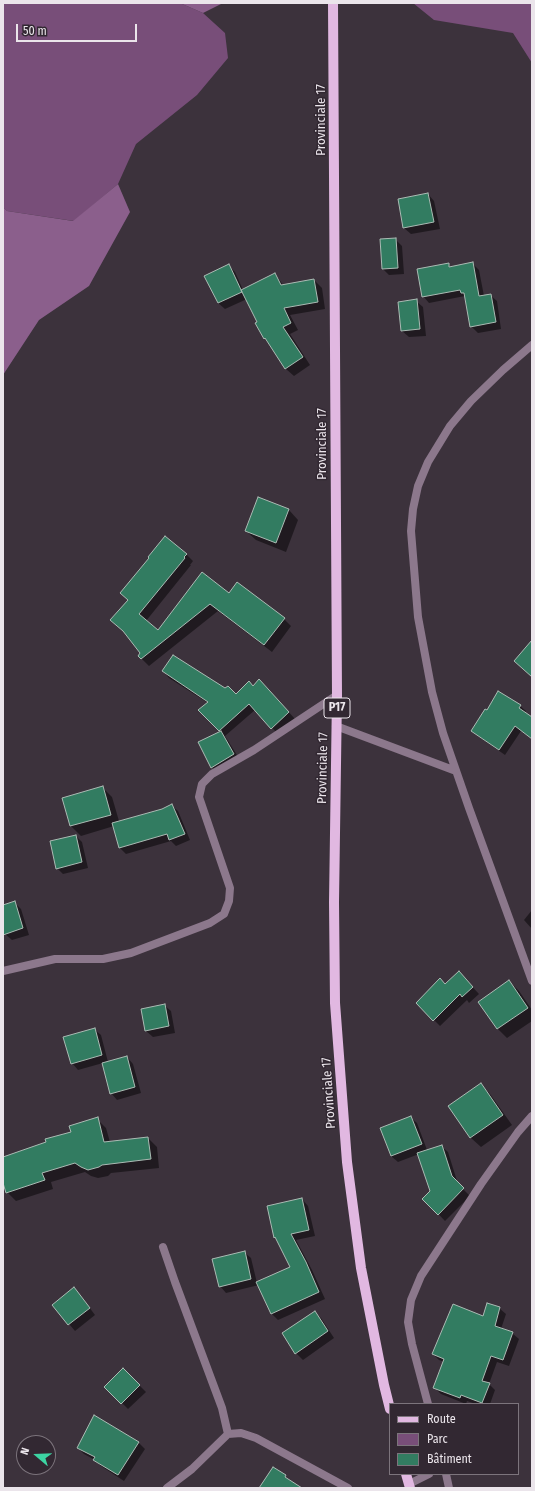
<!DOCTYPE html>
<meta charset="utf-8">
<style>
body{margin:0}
#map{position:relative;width:535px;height:1491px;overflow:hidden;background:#3c323c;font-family:"Fira Sans Condensed",sans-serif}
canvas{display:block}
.frame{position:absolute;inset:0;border:4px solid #ebe5eb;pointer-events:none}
.legend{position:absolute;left:389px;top:1403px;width:130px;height:72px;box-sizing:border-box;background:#322832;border:1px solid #7c747c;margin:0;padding:5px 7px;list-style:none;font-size:12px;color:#ebe5eb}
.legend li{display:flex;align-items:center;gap:8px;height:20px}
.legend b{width:20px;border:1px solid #7c747c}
.north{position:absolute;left:16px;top:1435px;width:40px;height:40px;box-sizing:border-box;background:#322832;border:1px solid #7c747c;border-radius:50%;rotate:289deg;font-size:11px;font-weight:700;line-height:16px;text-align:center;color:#ebe5eb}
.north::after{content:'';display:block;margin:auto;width:14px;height:18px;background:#3dd4a3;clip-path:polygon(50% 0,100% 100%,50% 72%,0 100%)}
.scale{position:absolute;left:16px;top:24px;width:121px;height:18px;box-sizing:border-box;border:2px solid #ebe5eb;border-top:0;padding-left:5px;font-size:12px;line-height:14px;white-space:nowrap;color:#ebe5eb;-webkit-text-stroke:3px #322832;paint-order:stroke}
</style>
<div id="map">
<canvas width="535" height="1491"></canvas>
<div class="frame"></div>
<ul class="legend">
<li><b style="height:5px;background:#e1b8e1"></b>Route</li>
<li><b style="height:11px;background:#784e79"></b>Parc</li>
<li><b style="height:11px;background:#327c61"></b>Bâtiment</li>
</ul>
<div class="north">N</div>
<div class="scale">50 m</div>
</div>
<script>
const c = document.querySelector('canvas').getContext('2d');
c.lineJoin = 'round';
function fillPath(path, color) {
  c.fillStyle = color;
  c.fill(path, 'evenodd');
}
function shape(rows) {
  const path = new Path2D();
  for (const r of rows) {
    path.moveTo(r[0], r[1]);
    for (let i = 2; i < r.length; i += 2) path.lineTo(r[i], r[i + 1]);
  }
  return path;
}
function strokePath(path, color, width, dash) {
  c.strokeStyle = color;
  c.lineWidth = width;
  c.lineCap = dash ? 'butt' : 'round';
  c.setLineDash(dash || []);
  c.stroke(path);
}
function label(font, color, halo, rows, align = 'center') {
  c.font = font + ' "Fira Sans Condensed",sans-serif';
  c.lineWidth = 3;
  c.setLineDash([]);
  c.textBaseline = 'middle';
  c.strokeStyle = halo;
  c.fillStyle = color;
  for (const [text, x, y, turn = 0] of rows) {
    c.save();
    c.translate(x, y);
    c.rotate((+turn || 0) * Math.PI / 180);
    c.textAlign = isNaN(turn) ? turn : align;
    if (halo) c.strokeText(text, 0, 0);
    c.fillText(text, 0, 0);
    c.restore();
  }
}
const green = shape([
 [3,3,180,3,203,13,225,33,228,58,197,95,136,144,118,184,74,221,7,211,3,207],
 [413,3,532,3,532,63,513,33,434,20]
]);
const forest = shape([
 [180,3,223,3,203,13],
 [118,184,130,212,89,286,39,320,3,375,3,207,7,211,73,221]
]);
const shadow = shape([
 [428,194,434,201,440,229,411,234,404,228,399,200],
 [395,239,402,246,404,274,389,275,383,269],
 [472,263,479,270,484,296,490,295,497,301,501,329,478,333,471,326,465,296,429,303,423,296,448,265,451,267],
 [228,265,235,272,243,290,275,274,284,286,314,280,322,288,325,309,290,315,298,330,290,334,310,365,294,376,286,369,265,338,247,299,225,309,218,303,206,276],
 [416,301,423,307,426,336,409,337,402,331,399,303],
 [289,510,298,520,286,552,256,540,246,531],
 [186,554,193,561,190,565,191,565,146,621,158,632,203,573,229,595,284,619,291,626,272,652,218,611,149,666,139,656,141,653,126,633,119,627],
 [163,671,236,695,253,687,266,687,295,719,278,734,255,710,225,736,240,760,219,774,212,767,221,732,200,710,208,703,169,678],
 [520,706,526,711,524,713,532,720,532,739,521,731,505,755,478,736,472,730],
 [103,788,112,797,119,821,172,806,178,811,190,840,176,846,171,841,126,854,120,848,114,826,81,836,71,826,64,799],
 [76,836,82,842,88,868,63,874,57,868],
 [14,902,21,909,29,935,12,940,5,934,3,927,3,906],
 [532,910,532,929,524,920],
 [465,979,479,994,469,1003,467,1000,440,1026,417,1003,445,985],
 [509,981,519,991,532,1010,532,1021,507,1038,498,1029,479,1002],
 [164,1005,171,1011,175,1033,153,1037,146,1031],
 [94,1029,101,1035,108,1062,127,1057,133,1064,141,1093,117,1100,111,1093,103,1063,78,1070,72,1063],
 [480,1084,490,1094,512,1125,481,1147,471,1138,449,1106],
 [410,1117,417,1123,427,1150,441,1146,448,1152,458,1184,470,1196,445,1221,424,1199,431,1192,419,1154,398,1162,391,1156],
 [97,1119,106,1128,110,1142,148,1138,157,1147,159,1168,111,1173,108,1176,98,1178,91,1176,85,1172,51,1182,53,1189,16,1201,7,1192,3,1180,3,1158,72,1132],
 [302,1199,308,1206,315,1236,296,1240,312,1270,325,1299,278,1320,271,1313,259,1285,226,1293,220,1286,244,1252,251,1258,257,1283,291,1267,278,1240,275,1237],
 [80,1295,95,1315,75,1331,53,1305],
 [499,1308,506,1314,501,1329,512,1333,519,1339,509,1366,497,1362,489,1384,495,1390,490,1404,476,1404,467,1401,466,1404,441,1394,435,1388,444,1362,439,1360,433,1354,483,1317],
 [314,1312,321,1318,334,1338,303,1360,296,1353,283,1334],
 [123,1369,146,1392,128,1409,106,1387],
 [94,1416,139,1443,145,1449,124,1481,101,1466,95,1460,84,1454,78,1448]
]);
const building = shape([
 [428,193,434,222,403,228,398,199,428,193],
 [396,238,398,268,382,269,380,239,396,238],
 [473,262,479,296,491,294,496,322,470,327,464,293,461,293,460,290,422,297,417,269,449,263,449,267,473,262],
 [229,264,242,292,218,303,204,276,229,264],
 [275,273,281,285,314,279,318,302,284,308,291,323,283,327,303,357,285,369,265,338,264,339,255,323,257,322,241,290,275,273],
 [417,299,420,329,401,331,398,302,417,299],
 [258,497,289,509,276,543,245,531,258,497],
 [165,536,187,554,184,557,185,558,139,614,158,630,202,572,229,593,237,582,285,618,264,645,210,604,141,659,138,656,140,653,123,631,110,620,128,600,120,593,149,558,148,557,165,536],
 [532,640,532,677,514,661,532,640],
 [173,655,225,688,228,686,236,694,249,681,253,686,259,679,289,712,271,729,249,704,219,731,198,710,208,702,162,671,173,655],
 [498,691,521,705,519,708,532,717,532,739,515,726,499,750,471,731,485,709,487,710,498,691],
 [221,731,234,754,211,768,198,742,221,731],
 [103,786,111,815,70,826,62,798,103,786],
 [172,804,185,834,169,840,167,834,119,848,112,823,162,809,172,804],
 [76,835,82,862,56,869,50,841,76,835],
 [15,901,23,928,3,935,3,905,15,901],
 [459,971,473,987,462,997,460,994,433,1021,416,1003,440,978,445,984,459,971],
 [509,980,528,1008,497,1029,478,1002,509,980],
 [165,1004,169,1026,145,1031,141,1009,165,1004],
 [95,1028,102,1055,71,1064,63,1037,95,1028],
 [127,1056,135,1087,110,1094,102,1063,127,1056],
 [481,1083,503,1115,470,1138,448,1106,481,1083],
 [411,1116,422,1144,391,1156,380,1128,411,1116],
 [98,1117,104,1142,148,1137,151,1159,102,1165,99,1167,88,1170,81,1167,75,1163,42,1173,45,1180,6,1193,3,1183,3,1157,46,1142,45,1139,71,1132,69,1126,98,1117],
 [442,1145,452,1176,464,1188,438,1215,422,1199,430,1191,417,1153,442,1145],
 [302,1198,309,1230,291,1234,306,1262,319,1292,271,1314,256,1282,290,1267,275,1237,274,1238,267,1206,302,1198],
 [245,1251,251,1279,219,1287,212,1259,245,1251],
 [74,1287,90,1308,68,1325,52,1305,74,1287],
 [487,1303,500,1307,495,1326,513,1332,503,1360,491,1356,482,1381,490,1383,482,1403,461,1395,460,1398,433,1388,444,1359,432,1354,453,1304,483,1316,487,1303],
 [315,1311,328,1331,295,1354,282,1333,315,1311],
 [123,1368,140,1385,121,1404,104,1387,123,1368],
 [94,1415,139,1442,118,1475,93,1460,95,1457,77,1448,94,1415],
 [273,1467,286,1475,285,1477,302,1488,259,1488,273,1467]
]);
const minor = shape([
 [532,345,503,370,471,401,450,426,428,462,418,486,413,509,411,531,418,617,432,692,443,733,469,808,532,981],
 [336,726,456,771],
 [3,971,55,959,103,959,131,953,210,923,224,914,229,901,230,888,199,797,202,784,212,774,254,750,337,695],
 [163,1247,175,1282,222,1408,228,1434],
 [428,1404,412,1344,408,1322,411,1300,421,1276,481,1184,518,1132,532,1116],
 [446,1474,449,1488],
 [409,1484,429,1474],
 [167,1488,192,1469,228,1434,241,1433,256,1438,348,1488]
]);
const primary = shape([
 [333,3,337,695,334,902,335,1003,347,1162,361,1268,384,1385,390,1409],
 [406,1474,410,1488]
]);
const shields = [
 [337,708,26]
];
const shieldNames = [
 ["P17",337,708]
];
const streetNames = [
 ["Provinciale 17",321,120,-90],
 ["Provinciale 17",322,444,-90],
 ["Provinciale 17",323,768,-89],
 ["Provinciale 17",329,1093,-94]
];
fillPath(green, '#784e79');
fillPath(forest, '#8b5f8c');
fillPath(shadow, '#0007');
fillPath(building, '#327c61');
strokePath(building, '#abbbb4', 1);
strokePath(minor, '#8c788c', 8);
strokePath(primary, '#e1b8e1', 10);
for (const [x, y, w] of shields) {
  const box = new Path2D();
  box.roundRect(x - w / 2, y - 10, w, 20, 3);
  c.fillStyle = '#322832';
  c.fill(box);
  strokePath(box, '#ebe5eb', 1);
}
label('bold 12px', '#ebe5eb', null, shieldNames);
label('13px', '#ebe5eb', '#322832', streetNames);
</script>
